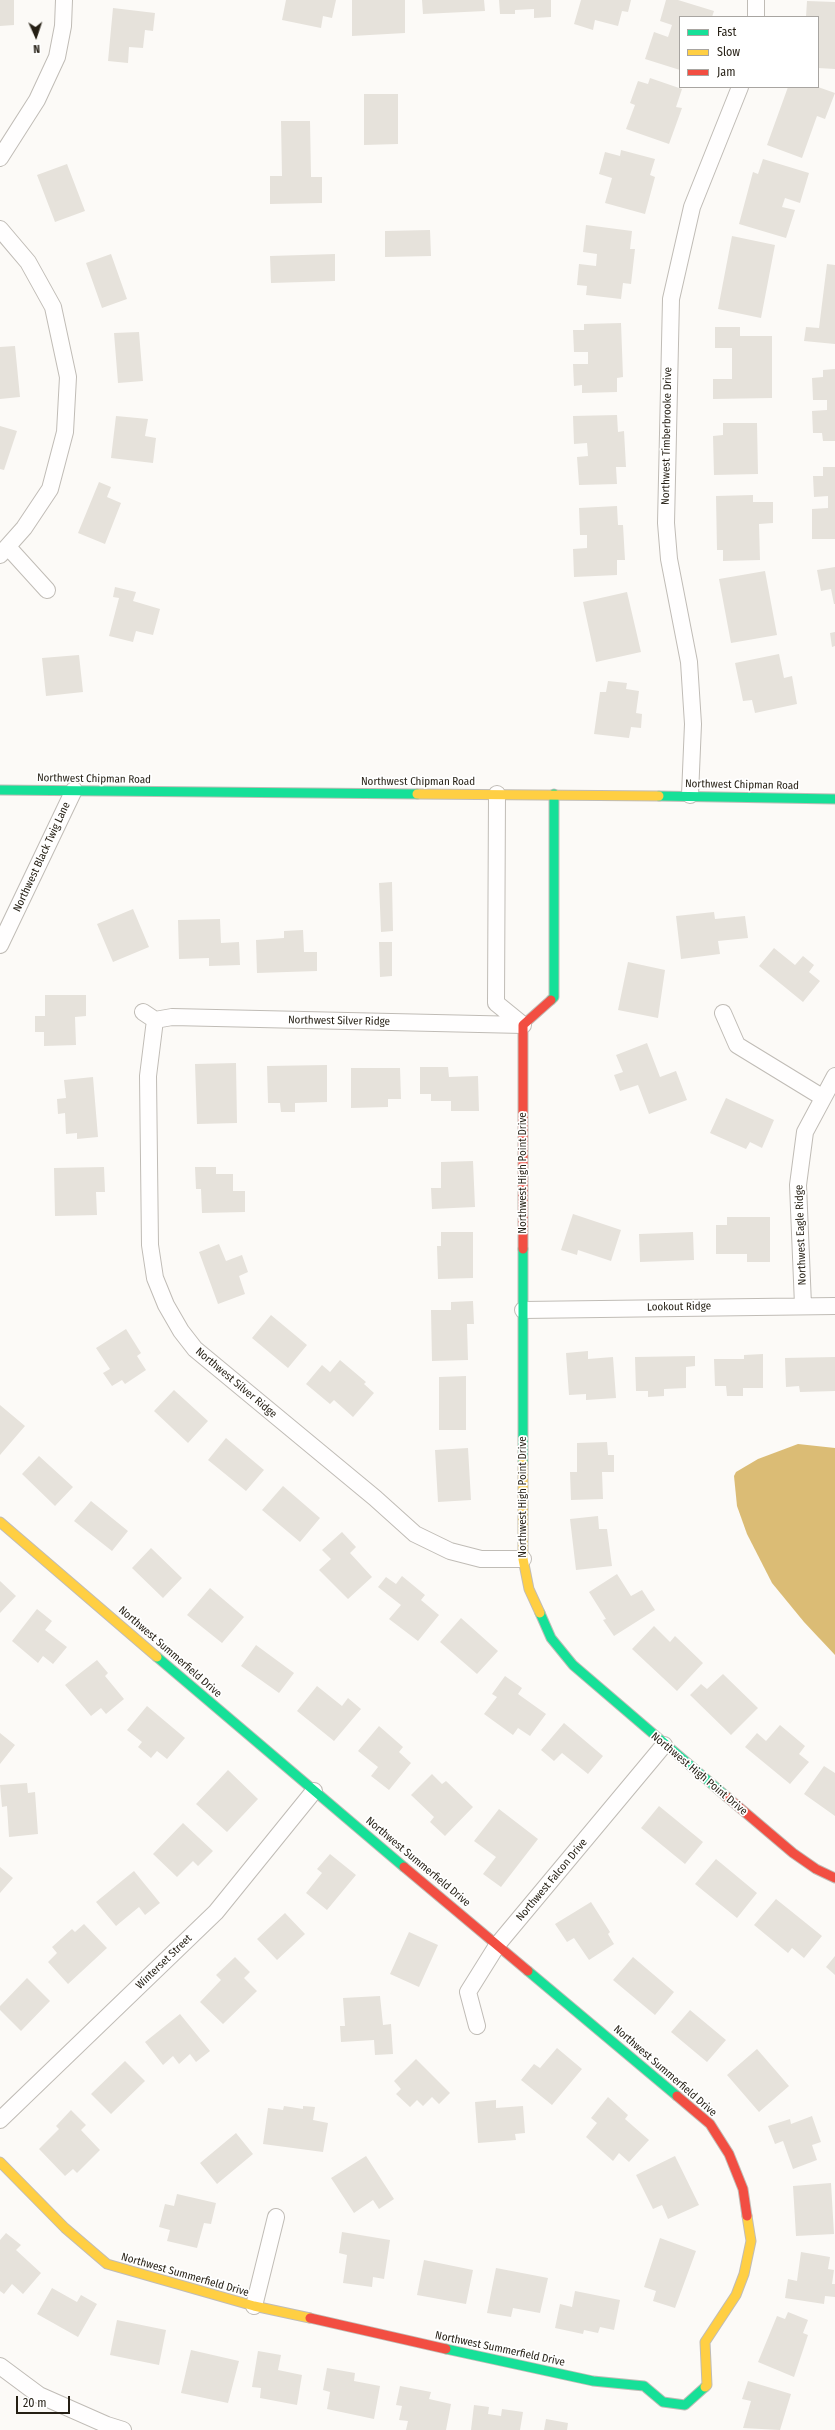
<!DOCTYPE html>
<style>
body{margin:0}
#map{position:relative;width:835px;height:2430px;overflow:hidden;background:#fcfaf7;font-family:"Fira Sans Condensed",sans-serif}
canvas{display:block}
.legend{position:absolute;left:679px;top:16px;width:140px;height:72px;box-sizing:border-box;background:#fff;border:1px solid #a8a5a1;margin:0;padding:5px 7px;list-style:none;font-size:12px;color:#251f14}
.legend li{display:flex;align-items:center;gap:8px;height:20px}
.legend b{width:20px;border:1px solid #a8a5a1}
.north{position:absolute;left:16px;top:16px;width:40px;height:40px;-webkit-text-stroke:3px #fff;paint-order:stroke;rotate:177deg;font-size:11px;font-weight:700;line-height:16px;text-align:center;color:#251f14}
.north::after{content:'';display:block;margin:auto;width:14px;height:18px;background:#251f14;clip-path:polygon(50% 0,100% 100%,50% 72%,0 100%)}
.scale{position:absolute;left:16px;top:2396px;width:54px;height:18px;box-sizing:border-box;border:2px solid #251f14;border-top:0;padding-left:5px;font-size:12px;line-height:14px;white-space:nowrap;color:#251f14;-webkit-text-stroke:3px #fff;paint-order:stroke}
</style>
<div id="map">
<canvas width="835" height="2430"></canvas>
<ul class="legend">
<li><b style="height:5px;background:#16e098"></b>Fast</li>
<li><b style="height:5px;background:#ffcf43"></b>Slow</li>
<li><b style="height:5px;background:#f24e42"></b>Jam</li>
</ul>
<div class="north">N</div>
<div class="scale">20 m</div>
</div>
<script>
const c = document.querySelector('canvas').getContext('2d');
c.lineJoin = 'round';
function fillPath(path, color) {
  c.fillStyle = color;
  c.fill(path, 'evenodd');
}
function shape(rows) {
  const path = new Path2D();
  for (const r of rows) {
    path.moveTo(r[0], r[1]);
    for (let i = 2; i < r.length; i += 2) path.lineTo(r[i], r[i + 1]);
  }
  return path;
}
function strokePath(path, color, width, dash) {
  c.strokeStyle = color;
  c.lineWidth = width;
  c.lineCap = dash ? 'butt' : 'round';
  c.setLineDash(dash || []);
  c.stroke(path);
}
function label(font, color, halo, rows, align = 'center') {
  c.font = font + ' "Fira Sans Condensed",sans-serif';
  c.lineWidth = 3.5;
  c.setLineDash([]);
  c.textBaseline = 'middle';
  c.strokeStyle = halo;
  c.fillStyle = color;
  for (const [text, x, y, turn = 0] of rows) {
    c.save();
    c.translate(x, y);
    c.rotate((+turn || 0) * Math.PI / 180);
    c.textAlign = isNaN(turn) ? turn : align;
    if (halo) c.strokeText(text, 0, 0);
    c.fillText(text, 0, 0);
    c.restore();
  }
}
const water = shape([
 [798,1444,835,1448,835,1655,804,1622,772,1583,747,1534,737,1506,734,1476,736,1472,758,1459]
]);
const building = shape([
 [0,0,14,0,14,25,0,26],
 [286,0,336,0,332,18,323,16,321,28,282,20],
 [352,0,405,0,405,33,352,36],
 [422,0,484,0,485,11,423,14],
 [499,0,551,0,551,17,534,18,534,9,515,10,515,14,500,14],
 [581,0,631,0,628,12,622,11,618,26,595,20,593,30,574,24],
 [666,0,678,0,714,11,712,17,680,17,680,70,645,59,654,32,668,37,672,25,660,21],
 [807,1,835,2,835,69,818,68,818,17,806,17],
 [113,8,155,13,153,31,145,30,143,48,129,47,128,63,108,61],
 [650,78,682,89,676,107,682,108,669,144,626,129,635,105,630,103,638,81,648,84],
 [788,87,818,87,835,93,825,119,817,116,802,158,767,145],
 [364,94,398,94,398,144,364,145],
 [281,121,310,121,311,177,322,177,322,203,270,204,270,176,282,176],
 [621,150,655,159,650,175,655,177,645,214,605,203,612,178,599,174,605,152,620,156],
 [763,159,809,173,800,203,785,198,782,207,795,210,786,238,739,224,753,172,758,174],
 [67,164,85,211,55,222,37,175],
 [586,225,632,231,630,249,635,249,631,284,623,283,621,299,586,295,587,286,577,285,579,264,596,266,597,254,583,252],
 [430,230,431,256,385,257,385,231],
 [732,236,775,245,761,318,718,309],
 [111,254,127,299,102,308,86,263],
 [335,254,335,281,271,283,270,256],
 [827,264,835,265,835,344,804,341,806,327,819,328],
 [621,323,623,377,617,378,617,392,582,393,582,385,574,386,573,364,588,364,588,352,574,352,573,330,584,330,584,324],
 [715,327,740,327,740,336,772,336,772,398,713,399,713,379,732,379,732,348,715,348],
 [139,332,143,381,118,383,114,333],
 [15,346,20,397,0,399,0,347],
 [835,369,835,441,823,441,822,433,813,433,812,411,827,410,827,400,813,400,812,378,823,377,823,370],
 [617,415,618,432,624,431,626,467,616,467,617,484,579,485,577,457,588,456,587,443,574,444,573,416],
 [116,416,148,419,145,436,156,438,153,463,111,458],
 [723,423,757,423,758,474,714,475,713,436,723,435],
 [0,426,17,431,4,470,0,469],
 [823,467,835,467,835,539,812,539,812,509,828,508,828,496,814,497,813,476,823,476],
 [99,482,111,487,107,497,121,503,105,544,78,533],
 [753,495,753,502,773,502,773,523,759,524,760,560,723,561,723,550,717,550,716,496],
 [617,506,618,525,623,525,625,560,617,560,617,575,574,577,573,549,587,548,587,535,580,535,579,508],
 [835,567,835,604,834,604,831,589,821,591,817,570],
 [765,571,777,635,731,643,719,579],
 [115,587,136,592,133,601,160,609,153,635,136,631,133,642,109,636,119,598,113,597],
 [627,592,641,652,596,662,583,602],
 [835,632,835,646,832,647,830,633],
 [779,654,784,678,792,676,797,704,755,713,752,700,743,701,735,663],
 [79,655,83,692,46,696,42,658],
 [608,681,627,683,626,689,639,691,636,713,642,714,641,728,631,727,629,738,594,734,600,692,606,692],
 [392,882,393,931,381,932,379,883],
 [133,909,149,947,113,962,97,924],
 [714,912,715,919,745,916,748,938,718,941,720,954,681,959,676,916],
 [220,919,221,943,239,942,240,965,209,966,209,958,179,959,178,920],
 [303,930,304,952,317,952,317,971,257,973,256,940,284,938,284,931],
 [379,942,392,942,392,976,380,977],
 [774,948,795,965,803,956,814,965,809,972,820,981,803,1002,759,966],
 [628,962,665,970,658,1018,618,1010],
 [45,995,86,995,86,1016,75,1017,76,1045,44,1046,44,1032,35,1032,35,1016,45,1016],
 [647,1043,660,1077,676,1071,687,1100,649,1114,638,1085,620,1091,614,1075,623,1072,616,1055],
 [236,1063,237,1123,197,1124,195,1064],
 [327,1065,327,1102,295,1103,295,1112,281,1112,280,1103,268,1103,267,1066],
 [420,1067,448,1067,449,1077,478,1076,479,1111,451,1111,451,1101,431,1101,431,1094,420,1094],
 [351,1068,400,1068,401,1099,388,1099,388,1107,351,1108],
 [93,1077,98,1137,77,1139,77,1133,66,1134,65,1113,58,1114,57,1099,66,1098,64,1080],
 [726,1098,774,1120,762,1148,750,1142,746,1149,710,1133],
 [473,1161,475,1207,432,1209,431,1188,441,1188,441,1162],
 [104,1167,105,1192,96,1192,97,1215,55,1216,54,1168],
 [195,1167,216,1167,216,1174,233,1174,233,1191,245,1191,245,1212,202,1213,201,1189,196,1189],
 [573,1214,621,1230,611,1261,578,1250,577,1255,561,1250],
 [727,1217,770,1217,770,1262,747,1262,747,1254,716,1254,716,1225,727,1225],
 [441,1232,473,1232,473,1278,438,1279,437,1246,441,1246],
 [693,1232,694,1260,640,1262,639,1234],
 [219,1244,226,1261,242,1255,248,1272,239,1276,245,1294,218,1304,199,1252],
 [473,1301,474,1324,467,1324,468,1360,432,1361,431,1310,451,1310,451,1302],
 [271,1315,307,1345,288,1368,252,1338],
 [126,1329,141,1353,137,1356,146,1370,125,1384,122,1380,112,1386,103,1373,110,1369,96,1348],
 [588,1351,588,1359,613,1357,616,1398,586,1400,586,1394,569,1395,566,1353],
 [763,1354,763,1388,743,1388,743,1396,727,1396,726,1386,715,1386,714,1359,744,1359,744,1355],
 [695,1356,695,1366,686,1367,686,1388,664,1389,664,1396,648,1397,648,1391,636,1391,635,1357],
 [835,1357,835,1391,800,1392,799,1386,786,1387,785,1358],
 [340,1360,366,1382,364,1384,374,1393,353,1417,334,1400,330,1404,306,1384,322,1365,330,1372],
 [466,1376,466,1430,439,1430,439,1377],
 [174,1390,208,1421,188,1443,154,1411],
 [0,1405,25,1426,0,1455],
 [226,1438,264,1470,246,1491,208,1460],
 [607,1442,608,1455,614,1455,614,1472,602,1472,603,1499,571,1500,570,1472,577,1472,577,1443],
 [468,1448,471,1500,438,1502,435,1450],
 [39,1456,73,1487,55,1506,22,1474],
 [283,1486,320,1518,300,1542,262,1510],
 [91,1501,128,1531,112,1551,74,1521],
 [598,1516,599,1529,607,1529,612,1566,576,1570,570,1519],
 [342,1532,356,1547,350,1553,372,1577,348,1599,319,1570,331,1559,322,1550],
 [151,1548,182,1578,163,1598,132,1568],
 [617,1574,631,1596,642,1590,655,1610,614,1636,603,1620,606,1619,589,1592],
 [402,1576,425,1595,421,1600,439,1615,418,1641,389,1619,401,1605,378,1587,386,1577,396,1584],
 [0,1581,16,1596,0,1613],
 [210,1588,244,1617,222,1643,187,1615],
 [37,1609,52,1621,45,1630,67,1647,53,1664,43,1656,38,1663,12,1641],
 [461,1618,498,1651,477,1674,440,1642],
 [654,1626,670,1642,675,1636,703,1663,677,1691,632,1649],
 [256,1645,294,1673,279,1693,241,1666],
 [97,1660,108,1673,105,1676,124,1699,106,1714,101,1708,91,1716,65,1685],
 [723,1674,758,1708,731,1735,690,1695,701,1684,707,1689],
 [505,1676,522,1688,518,1694,546,1714,530,1736,518,1728,513,1735,484,1714,497,1697,492,1694],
 [317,1686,342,1706,348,1698,361,1709,334,1741,297,1711],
 [147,1706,185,1738,167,1759,157,1751,151,1758,138,1747,142,1742,127,1730],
 [564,1723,603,1756,588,1774,562,1753,554,1761,541,1750],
 [780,1725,805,1746,799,1754,809,1762,790,1784,745,1747,757,1733,766,1741],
 [379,1726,403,1747,399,1752,411,1763,389,1790,371,1776,378,1767,358,1751],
 [0,1733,15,1745,0,1764],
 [824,1766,835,1773,835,1816,804,1794],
 [228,1770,258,1799,227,1832,196,1804],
 [432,1774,442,1784,446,1781,473,1807,445,1836,430,1822,434,1817,411,1795],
 [27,1783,28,1793,35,1792,38,1834,9,1837,7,1806,2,1807,0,1785],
 [659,1806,703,1842,685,1864,641,1828],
 [499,1809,538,1839,501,1887,483,1874,496,1857,474,1841],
 [183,1823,213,1851,198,1866,193,1861,177,1877,153,1854],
 [330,1854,356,1875,327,1910,306,1893,322,1873,317,1869],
 [716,1859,757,1893,737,1918,695,1884],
 [0,1867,13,1878,0,1893],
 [134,1871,160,1903,145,1915,139,1907,116,1926,96,1902],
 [776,1899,822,1936,804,1958,792,1948,788,1953,754,1925],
 [591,1902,610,1932,608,1934,614,1944,589,1960,574,1938,567,1942,555,1924],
 [285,1913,305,1934,277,1960,257,1939],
 [84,1924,107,1948,68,1984,48,1962,57,1953,52,1947,72,1929,75,1932],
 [409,1932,438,1945,419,1987,390,1974],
 [835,1956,835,1975,826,1967],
 [235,1957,250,1972,244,1978,257,1991,223,2024,200,2002,221,1980,216,1975],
 [633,1957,674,1992,655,2015,613,1980],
 [27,1978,50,2001,21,2031,0,2010,0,2006],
 [380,1996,383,2025,391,2024,393,2054,375,2055,374,2040,341,2042,340,2026,345,2026,343,1998],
 [690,2010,726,2040,707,2062,671,2032],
 [180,2014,210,2051,196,2062,190,2054,179,2064,173,2056,163,2065,145,2042],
 [557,2048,582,2069,552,2105,521,2080,534,2064,540,2068],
 [757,2049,789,2086,759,2112,727,2075],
 [416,2059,450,2093,439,2104,432,2097,423,2106,417,2100,410,2107,396,2094,401,2089,394,2081],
 [125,2061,145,2081,111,2114,91,2094],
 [608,2097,628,2115,625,2119,649,2140,629,2162,619,2153,613,2161,586,2137,597,2123,591,2118],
 [496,2100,496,2108,523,2106,525,2133,515,2134,516,2140,478,2143,475,2102],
 [284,2106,303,2109,303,2106,315,2107,313,2120,328,2123,323,2152,263,2144,268,2108,283,2110],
 [71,2110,86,2125,81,2130,100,2150,77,2173,73,2169,65,2176,39,2149,59,2129,56,2126],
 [812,2116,821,2142,812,2145,817,2160,793,2169,783,2141,775,2144,768,2126,790,2119,791,2124],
 [236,2133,253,2154,217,2184,200,2163],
 [366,2156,394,2199,379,2209,373,2200,354,2213,331,2178],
 [675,2156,699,2205,668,2219,662,2205,653,2209,636,2175],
 [831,2183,834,2234,796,2236,793,2186],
 [177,2194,216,2203,211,2224,204,2223,197,2248,167,2241,170,2230,159,2227,165,2204,174,2206],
 [342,2232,390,2240,384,2279,373,2277,372,2287,343,2283,347,2255,339,2253],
 [6,2233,21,2245,16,2250,41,2273,23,2294,12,2284,4,2294,0,2291,0,2240],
 [660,2238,696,2251,675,2308,653,2301,656,2291,644,2287],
 [801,2252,830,2257,828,2269,834,2270,832,2284,835,2284,835,2297,825,2296,824,2304,785,2298,788,2279,797,2281],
 [424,2260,473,2270,466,2304,417,2295],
 [496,2268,548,2278,540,2313,513,2308,511,2317,487,2313],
 [52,2288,77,2302,81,2295,97,2304,78,2337,37,2314],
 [575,2291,620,2300,614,2330,600,2327,598,2333,584,2330,583,2334,555,2328,560,2304,572,2307],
 [788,2312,808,2320,803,2333,808,2335,794,2377,758,2362,777,2316,785,2319],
 [117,2320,166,2330,159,2365,110,2355],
 [191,2350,239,2361,228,2403,181,2393],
 [258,2351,281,2355,278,2370,302,2375,297,2405,260,2398,261,2388,252,2387],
 [327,2368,355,2373,354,2381,380,2386,374,2419,327,2409,330,2392,323,2390],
 [748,2381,791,2394,780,2430,743,2428,751,2401,742,2399],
 [400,2386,431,2392,429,2399,451,2404,446,2430,406,2430,408,2421,399,2420,402,2406,396,2405],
 [474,2405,489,2407,488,2414,501,2416,502,2409,523,2412,520,2430,471,2430],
 [546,2419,568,2423,567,2430,544,2430]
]);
const street = shape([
 [756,17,756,0],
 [0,158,37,100,57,57,63,26,64,0],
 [0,229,28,262,53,307,68,377,65,432,50,489,24,528,0,555],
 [8,547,47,590],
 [497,794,496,1003,523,1025],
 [690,795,693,724,689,662,669,559,666,523,671,299,692,207,740,87],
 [0,945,74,790],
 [143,1012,155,1020,148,1076,150,1245,155,1278,166,1305,181,1331,195,1349,375,1498,415,1534,450,1551,481,1559,523,1559],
 [723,1013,737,1045,822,1097],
 [155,1020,172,1017,523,1025],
 [803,1305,798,1185,805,1132,835,1076],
 [523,1310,835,1306],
 [477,2026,468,1992,498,1944,664,1745],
 [0,2120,216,1912,314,1791],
 [254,2306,276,2217],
 [0,2366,39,2395,107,2425,123,2430]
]);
const fast = shape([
 [0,790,417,794],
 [659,796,835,799],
 [551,1000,554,997,554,794],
 [523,1249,523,1463],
 [540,1613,551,1638,573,1665,727,1797],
 [157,1657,404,1867],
 [528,1971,677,2096],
 [446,2349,593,2381,644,2386,663,2402,685,2405,705,2387]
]);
const slow = shape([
 [417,794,659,796],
 [523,1463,523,1559,529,1589,540,1613],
 [0,1522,157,1657],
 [0,2162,65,2228,107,2264,254,2306,310,2318],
 [705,2387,707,2385,705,2342,736,2295,744,2274,751,2241,747,2216]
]);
const jam = shape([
 [523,1249,523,1025,551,1000],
 [727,1797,793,1853,816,1869,835,1878],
 [404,1867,528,1971],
 [677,2096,710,2124,729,2154,743,2189,747,2216],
 [310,2318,446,2349]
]);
const streetNames = [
 ["Northwest Timberbrooke Drive",667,436,-89],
 ["Northwest Chipman Road",94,779,1],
 ["Northwest Chipman Road",418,782],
 ["Northwest Chipman Road",742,785,1],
 ["Northwest Black Twig Lane",42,857,-65],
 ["Northwest Silver Ridge",339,1021,1],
 ["Northwest High Point Drive",523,1173,-90],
 ["Northwest Eagle Ridge",801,1235,-92],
 ["Lookout Ridge",679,1307,-1],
 ["Northwest Silver Ridge",236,1383,40],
 ["Northwest High Point Drive",523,1497,-90],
 ["Northwest Summerfield Drive",170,1652,41],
 ["Northwest High Point Drive",699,1774,40],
 ["Northwest Summerfield Drive",418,1862,40],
 ["Northwest Falcon Drive",552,1880,-50],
 ["Winterset Street",164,1962,-44],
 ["Northwest Summerfield Drive",665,2071,41],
 ["Northwest Summerfield Drive",185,2275,16],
 ["Northwest Summerfield Drive",500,2349,12]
];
fillPath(water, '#dbbc75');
fillPath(building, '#e6e2db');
strokePath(street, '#c0bcb6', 18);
strokePath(fast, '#c0bcb6', 11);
strokePath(slow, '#c0bcb6', 11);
strokePath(jam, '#c0bcb6', 11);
strokePath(street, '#fffefe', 16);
strokePath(fast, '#16e098', 9);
strokePath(slow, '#ffcf43', 9);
strokePath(jam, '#f24e42', 9);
label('11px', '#251f14', '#fff', streetNames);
</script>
